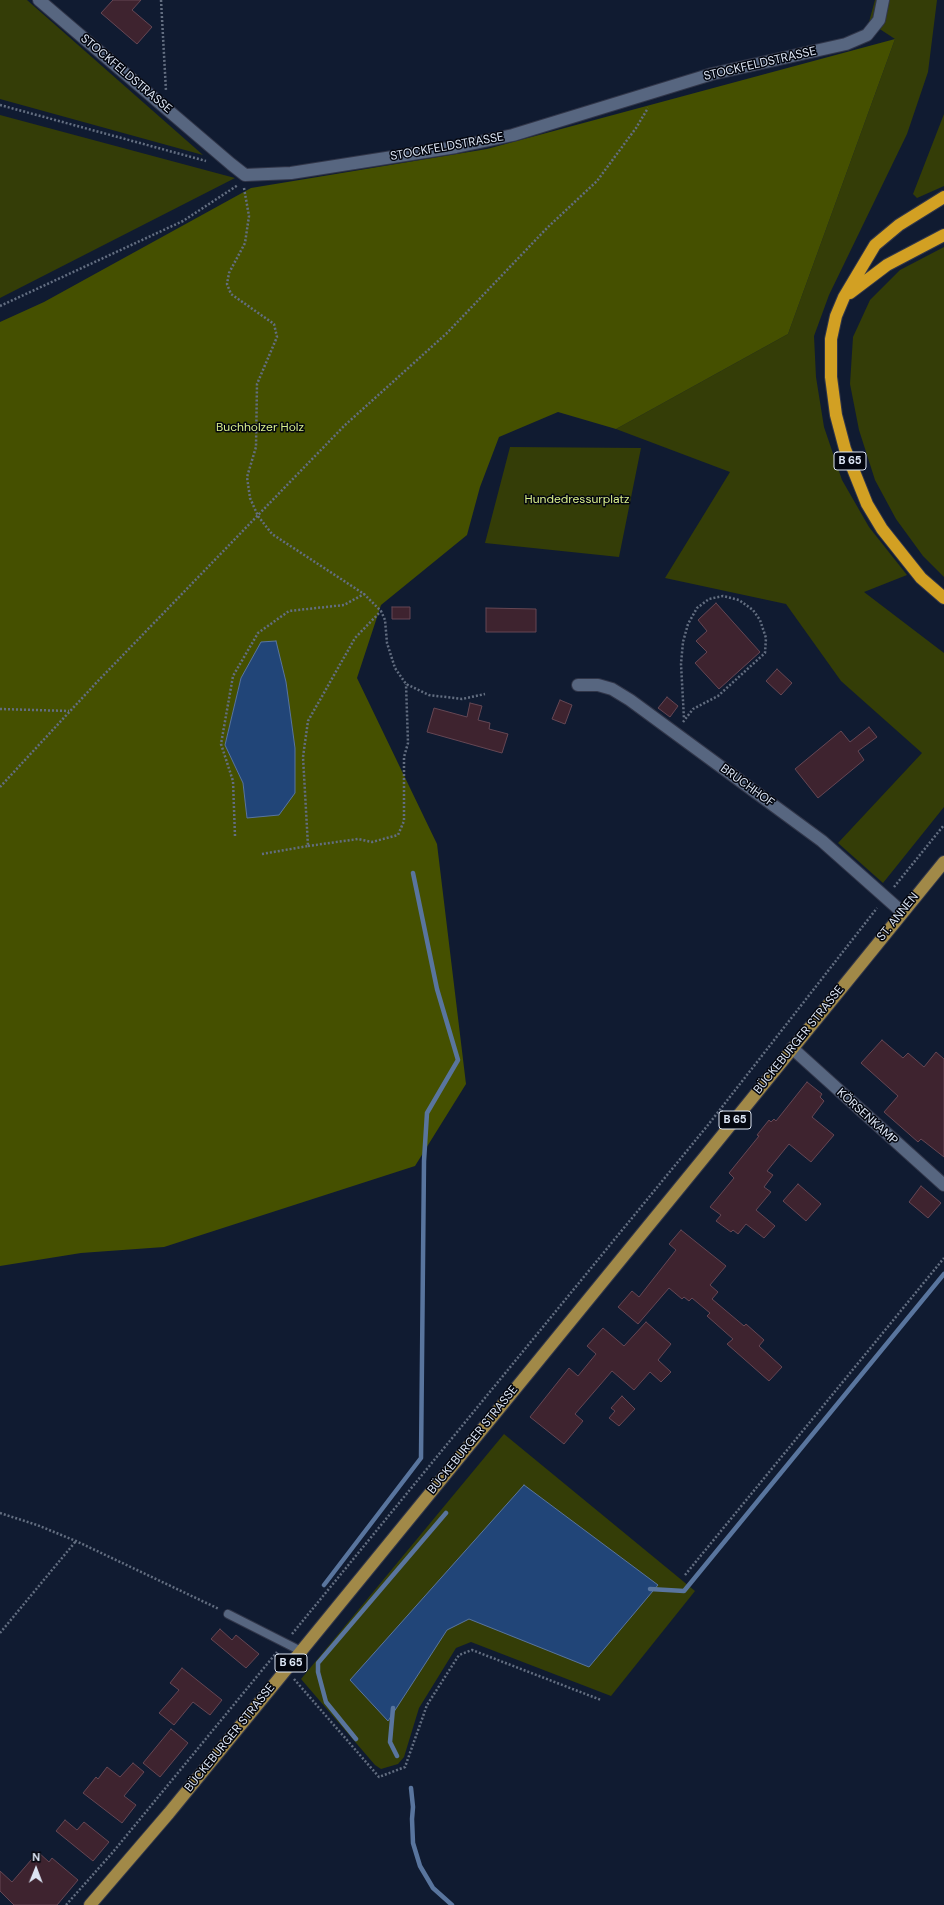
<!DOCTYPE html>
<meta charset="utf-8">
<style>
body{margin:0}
#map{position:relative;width:944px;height:1905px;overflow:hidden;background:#101b31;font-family:"DM Sans",sans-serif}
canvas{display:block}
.north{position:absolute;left:16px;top:1849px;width:40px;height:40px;-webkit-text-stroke:3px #03060f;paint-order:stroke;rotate:1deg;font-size:11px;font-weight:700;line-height:16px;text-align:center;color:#dde6f5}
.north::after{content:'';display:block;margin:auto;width:14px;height:18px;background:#dde6f5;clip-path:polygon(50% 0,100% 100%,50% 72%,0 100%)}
</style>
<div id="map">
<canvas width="944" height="1905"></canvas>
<div class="north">N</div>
</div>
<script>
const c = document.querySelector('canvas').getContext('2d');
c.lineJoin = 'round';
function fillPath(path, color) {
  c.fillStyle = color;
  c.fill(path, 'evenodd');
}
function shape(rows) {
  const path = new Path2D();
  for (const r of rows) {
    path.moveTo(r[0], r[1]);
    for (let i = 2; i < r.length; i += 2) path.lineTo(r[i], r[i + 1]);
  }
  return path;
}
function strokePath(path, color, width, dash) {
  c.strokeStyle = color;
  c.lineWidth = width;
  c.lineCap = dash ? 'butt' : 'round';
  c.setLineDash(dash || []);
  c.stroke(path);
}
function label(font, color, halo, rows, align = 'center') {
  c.font = font + ' "DM Sans",sans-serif';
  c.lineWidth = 3;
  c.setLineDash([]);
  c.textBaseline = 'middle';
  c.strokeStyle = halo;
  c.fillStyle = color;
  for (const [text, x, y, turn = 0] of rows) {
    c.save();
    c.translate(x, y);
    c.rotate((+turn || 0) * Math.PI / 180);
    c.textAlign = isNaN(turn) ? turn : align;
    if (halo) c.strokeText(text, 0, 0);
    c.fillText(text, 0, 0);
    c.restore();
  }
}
const green = shape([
 [0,0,27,0,203,155,0,99],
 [875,0,937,0,928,72,907,134,829,295,814,336,816,377,824,427,842,480,869,527,907,575,864,592,944,653,944,807,883,883,838,843,922,753,841,681,786,604,665,578,730,472,616,429,788,334,895,39,869,22],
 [944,114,944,186,917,198,913,194],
 [0,115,235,178,0,298],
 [944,247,944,577,923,556,896,519,875,480,859,430,850,384,853,337,870,300,900,270],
 [510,447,641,448,619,557,485,543],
 [504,1434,695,1591,611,1696,471,1642,456,1648,419,1708,404,1757,398,1764,381,1769,375,1765,301,1679]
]);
const forest = shape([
 [895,39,788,334,616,429,558,412,499,437,480,487,467,535,381,605,357,678,437,844,466,1084,415,1166,164,1247,81,1253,0,1266,0,322,44,302,251,188,487,149],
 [275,641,286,682,295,748,295,793,247,818,243,783,225,745,241,678]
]);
const water = shape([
 [276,641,286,682,295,748,295,793,279,815,247,818,243,783,225,745,241,678,261,642,276,641],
 [524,1485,658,1585,589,1667,469,1619,447,1630,388,1721,350,1680,524,1485]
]);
const stream = shape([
 [324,1585,421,1458,424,1161,427,1113,458,1060,437,989,413,873],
 [650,1589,684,1591,944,1274],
 [393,1708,390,1742,397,1756],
 [356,1739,326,1702,318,1672,318,1663,446,1513],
 [411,1788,413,1807,412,1819,413,1843,420,1866,433,1888,452,1905]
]);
const building = shape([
 [113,0,141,0,132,10,152,27,137,44,101,13,113,0],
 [716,603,760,652,719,689,695,663,707,652,696,641,707,631,698,620,716,603],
 [392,607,410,607,410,619,392,619,392,607],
 [486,608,536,609,536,632,486,632,486,608],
 [777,669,792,683,781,695,766,681,777,669],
 [667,697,678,706,670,717,658,708,667,697],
 [560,700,572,705,565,724,552,719,560,700],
 [470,703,482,706,478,720,490,723,489,729,508,734,502,753,427,732,434,708,467,717,470,703],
 [869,727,877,737,858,751,864,760,818,798,795,769,841,731,850,742,869,727],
 [882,1040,903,1058,908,1053,924,1067,936,1052,944,1059,944,1157,921,1139,918,1142,884,1112,898,1096,861,1063,882,1040],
 [807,1082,822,1094,820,1097,824,1101,812,1117,834,1135,811,1162,789,1144,767,1171,773,1175,764,1187,771,1192,756,1210,775,1226,764,1238,746,1224,738,1234,733,1230,731,1232,716,1221,721,1215,710,1207,734,1178,729,1173,759,1136,757,1135,769,1120,771,1122,774,1119,776,1121,807,1082],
 [798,1184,821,1204,806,1221,783,1201,798,1184],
 [921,1186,941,1203,928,1218,909,1202,921,1186],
 [681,1230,726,1266,710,1285,718,1292,712,1299,744,1326,746,1324,764,1340,759,1346,782,1367,769,1381,727,1344,733,1339,707,1316,710,1313,692,1298,689,1301,684,1297,682,1299,669,1288,638,1324,618,1307,632,1291,639,1297,676,1250,669,1244,681,1230],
 [646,1322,671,1344,658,1360,671,1372,661,1382,650,1372,634,1390,612,1371,575,1414,583,1421,564,1444,530,1417,569,1368,578,1376,596,1354,587,1346,603,1328,624,1346,646,1322],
 [622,1396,635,1409,619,1426,609,1418,615,1411,611,1408,622,1396],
 [220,1629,232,1640,236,1635,259,1654,246,1668,211,1639,220,1629],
 [182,1668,222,1700,210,1715,193,1702,174,1725,159,1713,179,1690,170,1683,182,1668],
 [171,1729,188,1743,160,1777,143,1763,171,1729],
 [133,1763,144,1772,124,1796,136,1805,122,1823,83,1793,96,1777,98,1779,107,1767,120,1777,133,1763],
 [65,1820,77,1830,84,1822,109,1842,93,1861,56,1831,65,1820],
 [38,1852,49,1862,52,1858,78,1880,57,1905,14,1905,0,1891,0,1871,12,1882,38,1852]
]);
const path = shape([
 [161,0,166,91],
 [0,105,206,161],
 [244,188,249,216,245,243,229,273,227,284,231,294,274,324,277,337,257,384,256,447,247,477,250,498,258,516,272,534,364,594,381,611,385,620,387,643,395,668,406,684,429,695,462,699,485,694],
 [0,306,183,221,238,185],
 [0,709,69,711],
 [683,722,693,709,718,696,765,653,766,638,760,620,753,610,739,600,723,596,709,599,697,608,688,624,683,642,681,664,684,719],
 [0,787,97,682,344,426,447,333,547,228,597,181,636,128,648,108],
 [235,836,233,781,221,744,233,676,258,633,289,611,344,605,364,594],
 [308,846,358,839,372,842,398,835,404,821,404,757,408,743,406,684],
 [262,854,308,846,303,757,308,721,355,638,381,611],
 [894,887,944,825],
 [0,1513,37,1525,76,1541,219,1609],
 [685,1575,944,1258],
 [0,1633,76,1541],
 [292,1634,708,1125,877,908],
 [294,1679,379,1777,405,1767,427,1705,459,1655,472,1650,601,1700],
 [66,1905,113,1852,277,1652]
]);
const lane = shape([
 [228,1614,301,1651]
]);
const street = shape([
 [39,0,231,164,245,175,291,173,456,147,513,135,712,74,846,44,867,35,879,20,883,0],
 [578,685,598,685,612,689,630,700,822,841,902,912],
 [792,1048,944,1185]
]);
const primary = shape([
 [90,1905,169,1813,707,1154,944,862]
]);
const highway = shape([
 [944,197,899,225,875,245,844,297,836,316,831,339,831,377,836,415,845,449,867,504,882,529,921,578,944,598],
 [850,293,887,265,944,235]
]);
const shields = [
 [850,461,32],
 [735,1120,32],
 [291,1663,32]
];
const shieldNames = [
 ["B 65",850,461],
 ["B 65",735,1120],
 ["B 65",291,1663]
];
const streetNames = [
 ["STOCKFELDSTRASSE",760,64,-13],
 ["STOCKFELDSTRASSE",126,74,40],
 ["STOCKFELDSTRASSE",447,147,-10],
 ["BRUCHHOF",747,786,36],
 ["ST. ANNEN",898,917,-51],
 ["BÜCKEBURGER STRASSE",799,1040,-51],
 ["KÖRSENKAMP",867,1117,42],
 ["BÜCKEBURGER STRASSE",473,1440,-51],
 ["BÜCKEBURGER STRASSE",230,1738,-51]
];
const parkNames = [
 ["Buchholzer Holz",260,428],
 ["Hundedressurplatz",577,500]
];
fillPath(green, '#343d07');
fillPath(forest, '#455000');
fillPath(water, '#214578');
strokePath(water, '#59759e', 1);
strokePath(stream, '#59759e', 4.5);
fillPath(building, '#3e232f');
strokePath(building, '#654754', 1);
strokePath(lane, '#313649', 10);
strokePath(street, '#313649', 14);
strokePath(primary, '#313649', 14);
strokePath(highway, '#313649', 14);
strokePath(path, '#636e81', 2.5, [2, 2]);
strokePath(lane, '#576680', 8);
strokePath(street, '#576680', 12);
strokePath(primary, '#a18948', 12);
strokePath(highway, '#d2a023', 12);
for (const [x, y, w] of shields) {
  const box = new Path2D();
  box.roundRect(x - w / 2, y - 9, w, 18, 3);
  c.fillStyle = '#03060f';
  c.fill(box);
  strokePath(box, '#dde6f5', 1);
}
label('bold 11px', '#dde6f5', null, shieldNames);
label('12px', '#dde6f5', '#03060f', streetNames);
label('12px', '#daef8c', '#03060f', parkNames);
</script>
